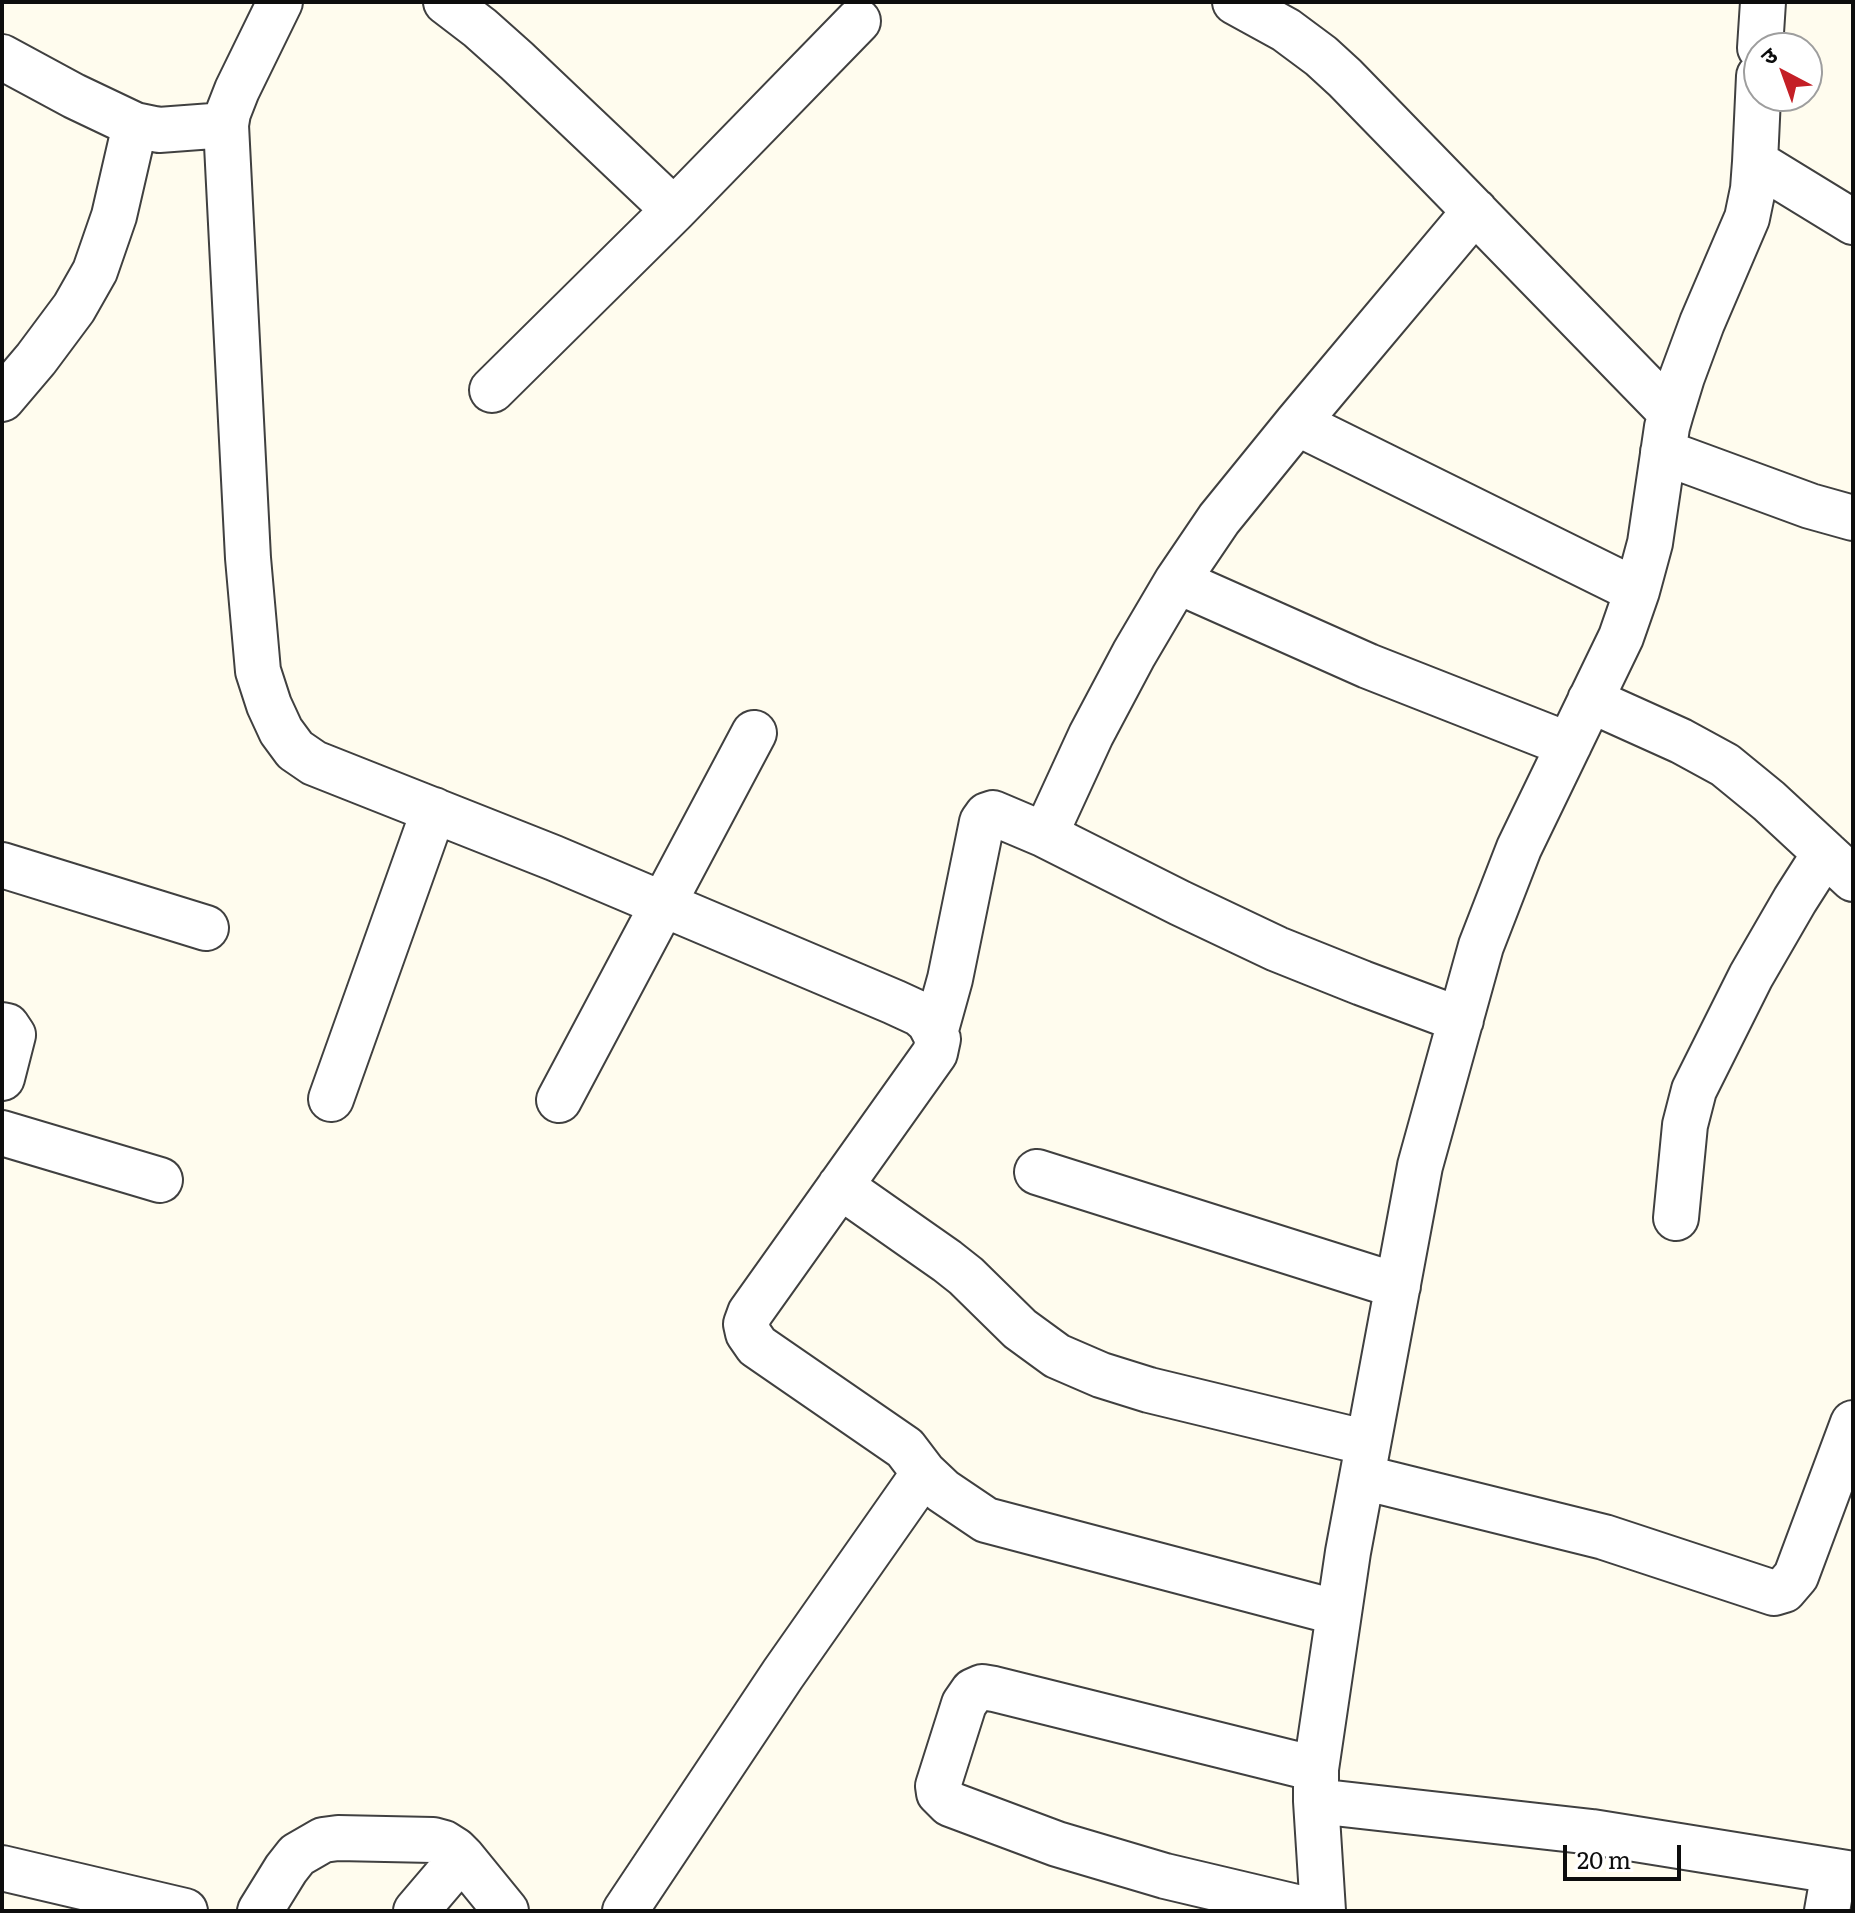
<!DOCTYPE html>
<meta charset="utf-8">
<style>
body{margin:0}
#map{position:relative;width:1855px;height:1913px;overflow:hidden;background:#fffcee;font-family:Literata,"Noto Sans Devanagari",serif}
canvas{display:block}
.frame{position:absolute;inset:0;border:4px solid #0d0d0d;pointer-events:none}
.north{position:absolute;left:1743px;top:32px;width:80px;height:80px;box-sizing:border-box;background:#fff;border:2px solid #9e9e9e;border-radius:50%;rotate:319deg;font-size:22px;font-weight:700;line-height:32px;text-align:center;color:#0d0d0d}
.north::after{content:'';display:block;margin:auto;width:28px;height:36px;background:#c41f26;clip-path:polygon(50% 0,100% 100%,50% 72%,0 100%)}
.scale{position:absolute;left:1563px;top:1845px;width:118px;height:36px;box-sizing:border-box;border:4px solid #0d0d0d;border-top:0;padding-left:10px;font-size:24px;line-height:28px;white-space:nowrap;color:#0d0d0d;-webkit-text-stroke:6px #fff;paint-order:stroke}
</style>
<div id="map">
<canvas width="1855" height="1913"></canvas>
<div class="frame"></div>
<div class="north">उ</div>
<div class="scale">20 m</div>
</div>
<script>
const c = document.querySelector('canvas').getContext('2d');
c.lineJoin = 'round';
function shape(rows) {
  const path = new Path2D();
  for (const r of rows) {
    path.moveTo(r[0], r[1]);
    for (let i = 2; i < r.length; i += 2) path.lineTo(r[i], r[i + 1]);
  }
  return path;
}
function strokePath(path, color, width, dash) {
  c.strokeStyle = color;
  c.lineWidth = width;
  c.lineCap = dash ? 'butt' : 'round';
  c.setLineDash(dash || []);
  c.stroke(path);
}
const minor = shape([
 [280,2,237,90,228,113,226,125,248,558,258,671,269,705,281,731,295,750,314,763,554,858,894,1002,920,1014,929,1022,938,1039,935,1053,750,1313,746,1324,748,1333,757,1346,905,1448,924,1473,943,1491,986,1520,1339,1613],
 [446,2,480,28,517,61,674,210],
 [1235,2,1286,30,1321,56,1345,78,1671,413],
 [1760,48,1763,2],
 [2,57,74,96,135,125,159,130,226,125],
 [1755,162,1853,222],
 [492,390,674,210,858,21],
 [2,399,36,359,74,308,95,271,114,216,135,125],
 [1297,423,1637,591],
 [1663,452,1810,506,1853,518],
 [1177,581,1368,666,1569,745],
 [1590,700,1681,741,1725,765,1769,801,1853,879],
 [1045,835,1091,735,1134,654,1177,581,1219,519,1297,423,1475,211],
 [2,865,206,928],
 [2,1025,7,1026,13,1035,2,1078],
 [935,1033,950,979,982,822,987,815,993,813,1045,835,1180,903,1277,949,1362,983,1461,1020],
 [331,1099,434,810],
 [559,1100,754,733],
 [2,1133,160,1180],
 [1037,1172,1398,1286],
 [840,1186,947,1261,966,1276,1020,1329,1057,1356,1101,1375,1149,1390,1368,1443],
 [1676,1218,1685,1125,1694,1090,1751,976,1795,900,1825,853],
 [1362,1477,1604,1537,1774,1593,1784,1590,1796,1576,1853,1423],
 [1316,1801,1592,1832,1853,1874],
 [2,1868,185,1911],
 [260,1911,286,1869,297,1855,323,1840,338,1838,433,1840,444,1843,455,1850,462,1857,506,1911],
 [416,1911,462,1857],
 [625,1911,783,1674,924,1473],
 [1313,1911,1165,1876,1057,1844,950,1804,939,1793,938,1786,964,1704,973,1691,982,1687,994,1689,1316,1769],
 [1323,1911,1316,1801,1316,1769,1348,1552,1420,1166,1481,946,1519,848,1621,637,1637,591,1650,543,1667,427,1671,413,1682,377,1702,323,1747,218,1753,189,1755,162,1759,76],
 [1827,1911,1834,1871]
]);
strokePath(minor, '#404040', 48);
strokePath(minor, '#fff', 44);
</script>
